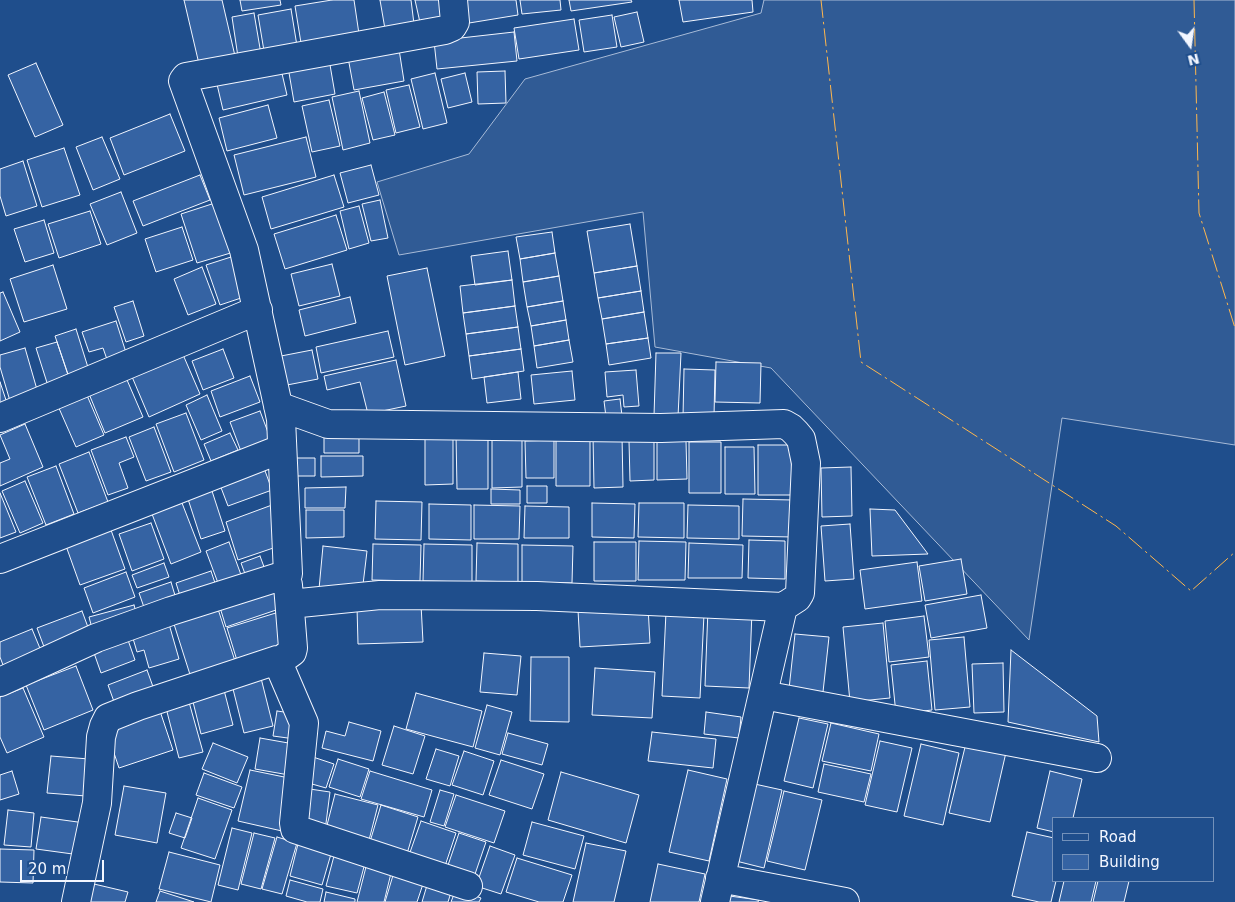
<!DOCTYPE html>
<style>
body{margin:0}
#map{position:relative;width:1235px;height:902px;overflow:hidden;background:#1f4e8c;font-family:"DejaVu Sans",sans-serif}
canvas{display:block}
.legend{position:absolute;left:1052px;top:817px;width:162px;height:65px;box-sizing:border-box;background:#1f4e8c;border:1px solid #7391ba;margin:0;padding:6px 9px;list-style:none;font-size:15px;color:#f2f6ff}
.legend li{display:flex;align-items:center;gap:10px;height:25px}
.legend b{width:25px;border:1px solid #7391ba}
.north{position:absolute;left:1165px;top:20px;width:50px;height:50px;-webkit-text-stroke:4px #1f4e8c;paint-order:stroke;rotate:166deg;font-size:14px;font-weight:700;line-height:20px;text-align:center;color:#f2f6ff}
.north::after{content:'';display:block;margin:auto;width:18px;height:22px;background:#f2f6ff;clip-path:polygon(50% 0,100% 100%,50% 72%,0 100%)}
.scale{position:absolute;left:20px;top:860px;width:84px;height:22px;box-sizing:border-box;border:2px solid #f2f6ff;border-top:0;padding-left:6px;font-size:15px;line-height:18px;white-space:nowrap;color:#f2f6ff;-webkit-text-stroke:4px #1f4e8c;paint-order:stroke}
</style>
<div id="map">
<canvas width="1235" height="902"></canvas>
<ul class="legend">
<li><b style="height:6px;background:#1f4e8c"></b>Road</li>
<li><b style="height:14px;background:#3563a3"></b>Building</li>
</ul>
<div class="north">N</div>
<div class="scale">20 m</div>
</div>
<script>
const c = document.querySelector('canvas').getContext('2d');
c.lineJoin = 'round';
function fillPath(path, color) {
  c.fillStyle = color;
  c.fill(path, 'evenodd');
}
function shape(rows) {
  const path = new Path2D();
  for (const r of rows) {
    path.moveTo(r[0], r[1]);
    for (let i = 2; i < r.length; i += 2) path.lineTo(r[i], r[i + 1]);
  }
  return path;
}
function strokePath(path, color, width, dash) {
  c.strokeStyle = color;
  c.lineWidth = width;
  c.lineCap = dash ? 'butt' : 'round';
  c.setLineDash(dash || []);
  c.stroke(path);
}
const built = shape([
 [764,0,1235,0,1235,445,1062,418,1029,640,771,368,655,347,643,212,399,255,377,182,469,154,525,79,761,13,764,0]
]);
const building = shape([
 [184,0,222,0,235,56,199,64,184,0],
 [240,0,280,0,281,5,242,11,240,0],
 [332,0,354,0,359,34,301,43,295,6,332,0],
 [380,0,411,0,414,24,385,29,380,0],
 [415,0,447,0,452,20,421,27,415,0],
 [459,0,516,0,518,15,463,24,459,0],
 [520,0,560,0,561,10,522,14,520,0],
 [569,0,631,0,632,2,571,11,569,0],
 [679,0,752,0,753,12,683,22,679,0],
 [291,9,297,46,264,51,258,15,291,9],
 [637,12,644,42,621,47,614,17,637,12],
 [254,13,261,54,238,57,232,17,254,13],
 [612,15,617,47,584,52,579,20,612,15],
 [574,19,579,50,519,59,514,28,574,19],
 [514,32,517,61,437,69,434,41,514,32],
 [398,43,404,81,354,90,347,52,398,43],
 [329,59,335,94,294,102,288,67,329,59],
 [36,63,63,125,35,137,8,75,36,63],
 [280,65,287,95,223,110,216,80,280,65],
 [505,71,506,103,478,104,477,72,505,71],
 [435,73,447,123,423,129,411,79,435,73],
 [465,73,472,102,448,108,441,79,465,73],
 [409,85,420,127,396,133,386,90,409,85],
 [359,91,370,143,343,150,332,97,359,91],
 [384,92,395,135,373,140,362,98,384,92],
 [329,100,340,146,312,152,302,106,329,100],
 [268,105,277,138,227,151,219,118,268,105],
 [170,114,185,151,124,175,110,138,170,114],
 [102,137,120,179,93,190,76,147,102,137],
 [306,137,316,177,244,195,234,155,306,137],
 [64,148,80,195,42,207,27,160,64,148],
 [23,161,37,206,6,216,0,196,0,169,23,161],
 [371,165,379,195,348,203,340,173,371,165],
 [200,175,210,200,143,226,133,201,200,175],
 [334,175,344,207,271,229,262,197,334,175],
 [121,192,137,233,107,245,90,204,121,192],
 [380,200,388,238,371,241,362,204,380,200],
 [218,202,234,252,197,263,181,214,218,202],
 [359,206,369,243,349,249,340,211,359,206],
 [90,211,101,244,59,258,48,224,90,211],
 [336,215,347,250,285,269,274,234,336,215],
 [44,220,54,253,25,262,14,229,44,220],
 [630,224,637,266,594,273,587,231,630,224],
 [182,227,193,260,156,272,145,239,182,227],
 [552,232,555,253,520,259,516,237,552,232],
 [508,251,512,280,475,285,471,256,508,251],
 [555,253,559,276,523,282,520,259,555,253],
 [231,257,244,297,220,305,206,265,231,257],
 [332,264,340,296,299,306,291,274,332,264],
 [53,265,67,309,24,322,10,279,53,265],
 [637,266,641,291,598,298,594,273,637,266],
 [202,267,216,304,188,315,174,279,202,267],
 [427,268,445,356,405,365,387,276,427,268],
 [559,276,563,301,527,307,523,282,559,276],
 [512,280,515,306,463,313,460,286,512,280],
 [641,291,644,312,602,319,598,298,641,291],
 [3,292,20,332,0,341,0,293,3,292],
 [350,297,356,323,305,336,299,310,350,297],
 [133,301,144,336,126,342,114,307,133,301],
 [563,301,566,320,531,326,527,307,563,301],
 [515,306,518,327,466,334,463,313,515,306],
 [644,312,648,338,606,344,602,319,644,312],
 [566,320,569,340,534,346,531,326,566,320],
 [116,321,129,362,110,368,103,348,89,352,82,332,116,321],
 [518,327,521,349,469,356,466,334,518,327],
 [76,329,91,377,71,383,55,336,76,329],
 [388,331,394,357,321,373,316,347,388,331],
 [648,338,651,358,609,365,606,344,648,338],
 [569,340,573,362,537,368,534,346,569,340],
 [57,342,68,375,61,377,63,385,49,389,36,348,57,342],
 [25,348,38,393,10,401,0,367,0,355,25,348],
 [223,349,234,378,203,390,192,361,223,349],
 [521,349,524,371,472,379,469,356,521,349],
 [181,350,200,394,149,417,130,372,181,350],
 [312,350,318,379,287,385,281,356,312,350],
 [656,353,681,353,678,417,654,416,656,353],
 [396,360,406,406,368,414,360,382,327,390,324,376,396,360],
 [716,362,761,363,760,403,715,402,716,362],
 [684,369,715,370,714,417,683,417,684,369],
 [636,370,639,406,624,407,623,395,607,397,605,372,636,370],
 [572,371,575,400,534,404,531,375,572,371],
 [518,372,521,399,487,403,484,377,518,372],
 [124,373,143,417,105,433,87,389,124,373],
 [250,376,260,402,220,417,211,391,250,376],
 [0,382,8,406,0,408,0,382],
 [86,393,104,435,76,447,58,406,86,393],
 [207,395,222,431,201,440,186,405,207,395],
 [620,399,622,416,606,417,604,401,620,399],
 [260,411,272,443,242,454,230,422,260,411],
 [186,413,204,460,174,472,156,424,186,413],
 [25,424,43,467,0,486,0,463,10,459,0,435,25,424],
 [154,427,171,472,146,481,129,437,154,427],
 [230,433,238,450,211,461,204,444,230,433],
 [556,433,590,433,590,486,556,486,556,433],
 [488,434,488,489,457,489,456,435,488,434],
 [324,436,359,436,359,453,324,453,324,436],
 [522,436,522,487,492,488,492,437,522,436],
 [593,436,622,436,623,487,594,488,593,436],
 [126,437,134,457,119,463,128,488,108,495,91,450,126,437],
 [425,438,453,438,453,484,425,485,425,438],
 [554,440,554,478,526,478,525,441,554,440],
 [629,441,654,441,654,480,630,481,629,441],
 [657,441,686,441,687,479,657,480,657,441],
 [689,442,721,442,721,493,689,493,689,442],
 [758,445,791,445,792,495,758,495,758,445],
 [725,447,754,447,755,494,725,494,725,447],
 [89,452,108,502,78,513,59,464,89,452],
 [321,456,363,456,363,476,321,477,321,456],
 [292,458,315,458,315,476,291,476,292,458],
 [56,466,74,514,46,525,27,477,56,466],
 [851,467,852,516,822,517,821,468,851,467],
 [264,468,272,490,228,506,220,485,264,468],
 [25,481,43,523,20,533,2,491,25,481],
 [527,486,547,486,547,503,527,503,527,486],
 [346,487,345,508,305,508,305,488,346,487],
 [211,488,225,531,201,539,187,496,211,488],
 [491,489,520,490,520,504,491,504,491,489],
 [0,493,16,532,0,538,0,493],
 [743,499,793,500,793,537,742,536,743,499],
 [376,501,422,502,421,540,375,539,376,501],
 [182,503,201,552,171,564,152,514,182,503],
 [592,503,635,504,634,538,592,537,592,503],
 [639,503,684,503,684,538,638,537,639,503],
 [429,504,471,505,471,540,429,539,429,504],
 [272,505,285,544,238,560,226,522,272,505],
 [474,505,520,506,519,539,474,539,474,505],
 [688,505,739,506,739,539,687,538,688,505],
 [525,506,569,507,569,538,524,538,525,506],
 [870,509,895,510,928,554,872,556,870,509],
 [306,510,344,510,344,537,306,538,306,510],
 [151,523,164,559,132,571,119,534,151,523],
 [850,524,854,579,825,581,821,526,850,524],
 [111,530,125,569,80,585,66,546,111,530],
 [749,540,785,541,785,579,748,578,749,540],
 [639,541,686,542,685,580,638,580,639,541],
 [229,542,244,583,221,591,206,551,229,542],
 [594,542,636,542,636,581,594,581,594,542],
 [477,543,518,544,518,582,476,581,477,543],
 [689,543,743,545,742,578,688,578,689,543],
 [373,544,421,545,420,581,372,580,373,544],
 [424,544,472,545,472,582,423,581,424,544],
 [522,545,573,546,572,583,522,582,522,545],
 [323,546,367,551,362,593,319,589,323,546],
 [260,556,267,575,248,582,241,563,260,556],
 [961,559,967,594,925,601,919,566,961,559],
 [917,562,922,601,865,609,860,570,917,562],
 [164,563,169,577,137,588,132,575,164,563],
 [211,571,218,592,183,605,176,583,211,571],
 [126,572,135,597,93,613,84,588,126,572],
 [171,582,177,602,146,613,139,593,171,582],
 [273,582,282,608,226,627,218,601,273,582],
 [981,595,987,628,931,638,925,605,981,595],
 [421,604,423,642,358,644,357,607,421,604],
 [134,605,138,619,93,632,89,617,134,605],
 [217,606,238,670,193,684,173,621,217,606],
 [648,606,650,643,580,647,578,610,648,606],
 [708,609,752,611,749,688,705,686,708,609],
 [82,611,92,638,47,655,37,628,82,611],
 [279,612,291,651,239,667,227,628,279,612],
 [666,612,704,614,700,698,662,696,666,612],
 [924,616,929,657,889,662,885,621,924,616],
 [883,623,890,698,850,702,843,627,883,623],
 [169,624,179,659,149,668,144,650,137,652,132,635,169,624],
 [32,629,44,658,6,673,0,657,0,642,32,629],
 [795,634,829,637,823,692,789,689,795,634],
 [964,637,970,707,935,710,929,640,964,637],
 [128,640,135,660,101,673,94,653,128,640],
 [1011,650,1097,716,1099,742,1008,722,1011,650],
 [484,653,521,656,517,695,480,692,484,653],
 [531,657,569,657,569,722,530,721,531,657],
 [927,661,932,710,896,714,891,665,927,661],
 [1003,663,1004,712,974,713,972,664,1003,663],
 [76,666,93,710,44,730,26,685,76,666],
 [595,668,655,672,652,718,592,715,595,668],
 [147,670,156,695,117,710,108,685,147,670],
 [261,678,273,726,244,733,232,685,261,678],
 [23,688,44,737,7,753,0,737,0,697,23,688],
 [224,690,233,725,201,734,192,698,224,690],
 [416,693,482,711,473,747,406,729,416,693],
 [189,702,203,752,179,758,166,708,189,702],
 [487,705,512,712,500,755,475,748,487,705],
 [160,711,173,750,119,768,106,729,160,711],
 [277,711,298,714,295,739,273,736,277,711],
 [706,712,741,717,739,738,704,734,706,712],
 [799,718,828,724,813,788,784,781,799,718],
 [349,722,381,731,373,761,322,748,326,731,345,736,349,722],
 [831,723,879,734,871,771,822,761,831,723],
 [394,726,425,736,413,774,382,765,394,726],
 [652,732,716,739,713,768,648,761,652,732],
 [508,733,548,744,542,765,502,754,508,733],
 [260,738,294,744,289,775,255,769,260,738],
 [967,739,1007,748,990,822,949,813,967,739],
 [880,741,912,748,897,812,865,805,880,741],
 [213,743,248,757,237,783,202,769,213,743],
 [921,744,959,753,943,825,904,816,921,744],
 [436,749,459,756,450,786,426,779,436,749],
 [464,751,494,761,483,795,452,785,464,751],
 [51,756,89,759,86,796,47,793,51,756],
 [313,757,334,764,326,788,305,782,313,757],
 [338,759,369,769,360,797,329,787,338,759],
 [501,760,544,774,532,809,489,795,501,760],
 [824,764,871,774,864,802,818,792,824,764],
 [250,770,294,779,282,831,238,821,250,770],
 [688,770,727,779,709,861,669,852,688,770],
 [12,771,19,794,0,800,0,775,12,771],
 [370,771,432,790,424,817,361,799,370,771],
 [1050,771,1082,779,1073,818,1054,818,1054,832,1037,828,1050,771],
 [561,772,639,795,626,843,548,820,561,772],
 [204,773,242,787,234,808,196,795,204,773],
 [750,783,782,790,764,868,732,860,750,783],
 [124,786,166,793,157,843,115,835,124,786],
 [303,788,330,792,325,831,297,827,303,788],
 [440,790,454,794,444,826,430,822,440,790],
 [784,791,822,800,805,870,767,861,784,791],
 [335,794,378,805,368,844,325,833,335,794],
 [456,795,505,811,494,843,445,827,456,795],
 [198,798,232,810,215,859,181,848,198,798],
 [381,805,418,817,406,857,369,845,381,805],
 [8,810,34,813,31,847,4,845,8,810],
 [176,813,192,818,185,838,169,833,176,813],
 [41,817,85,823,80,855,36,849,41,817],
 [421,821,456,833,444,869,408,858,421,821],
 [532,822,584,836,575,869,523,855,532,822],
 [232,828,252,833,238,890,218,885,232,828],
 [1027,832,1054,838,1054,881,1056,881,1051,902,1039,902,1012,896,1027,832],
 [254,833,275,838,261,889,241,884,254,833],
 [459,833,486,842,473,880,446,871,459,833],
 [277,837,297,843,282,894,262,889,277,837],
 [586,843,626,851,614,902,573,902,586,843],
 [298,844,331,854,322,885,290,876,298,844],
 [490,846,515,855,501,894,476,886,490,846],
 [0,849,34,850,33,883,0,882,0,849],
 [169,852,220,865,211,902,159,889,169,852],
 [334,856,365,863,357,893,326,886,334,856],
 [517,858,572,875,563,902,539,902,506,892,517,858],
 [367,863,392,869,384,902,357,902,367,863],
 [658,864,705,874,699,902,650,902,658,864],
 [394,872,424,881,417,902,385,902,394,872],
 [290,880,323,889,320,902,307,902,286,896,290,880],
 [1064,881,1096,881,1091,902,1059,902,1064,881],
 [1098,881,1129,881,1124,902,1093,902,1098,881],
 [428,882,452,889,448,902,422,902,428,882],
 [94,884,128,892,125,902,89,902,94,884],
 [456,889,481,898,479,902,451,902,456,889],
 [160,891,194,902,156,902,160,891],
 [326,892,355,899,355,902,324,902,326,892],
 [722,895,759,900,758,902,721,902,722,895]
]);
const minor = shape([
 [278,406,328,424,661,428,784,424,791,428,796,433,801,439,806,463,800,593,797,598,783,607,715,902],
 [0,418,258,310],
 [0,559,281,449],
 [288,585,293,648,292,652,281,660,277,660,304,723,294,823,295,829,468,886],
 [290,604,380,595,537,596,783,607],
 [0,682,96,638,171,611,288,574,281,419,244,250,183,81,186,77,445,30,452,27,455,22,453,0],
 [763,695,1097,758],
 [720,878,845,902],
 [76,902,97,803,101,737,104,726,108,718,138,706,277,660]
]);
const power = shape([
 [821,0,861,362,1116,526,1191,591,1235,552],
 [1194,0,1199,213,1235,328]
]);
fillPath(built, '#305b95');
strokePath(built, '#a8bbd7', 1);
fillPath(building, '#3563a3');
strokePath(building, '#f2f6ff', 1);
strokePath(minor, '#f2f6ff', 30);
strokePath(minor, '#1f4e8c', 28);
strokePath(power, '#ffb74d', 1, [18, 4, 2.5, 4]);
</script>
